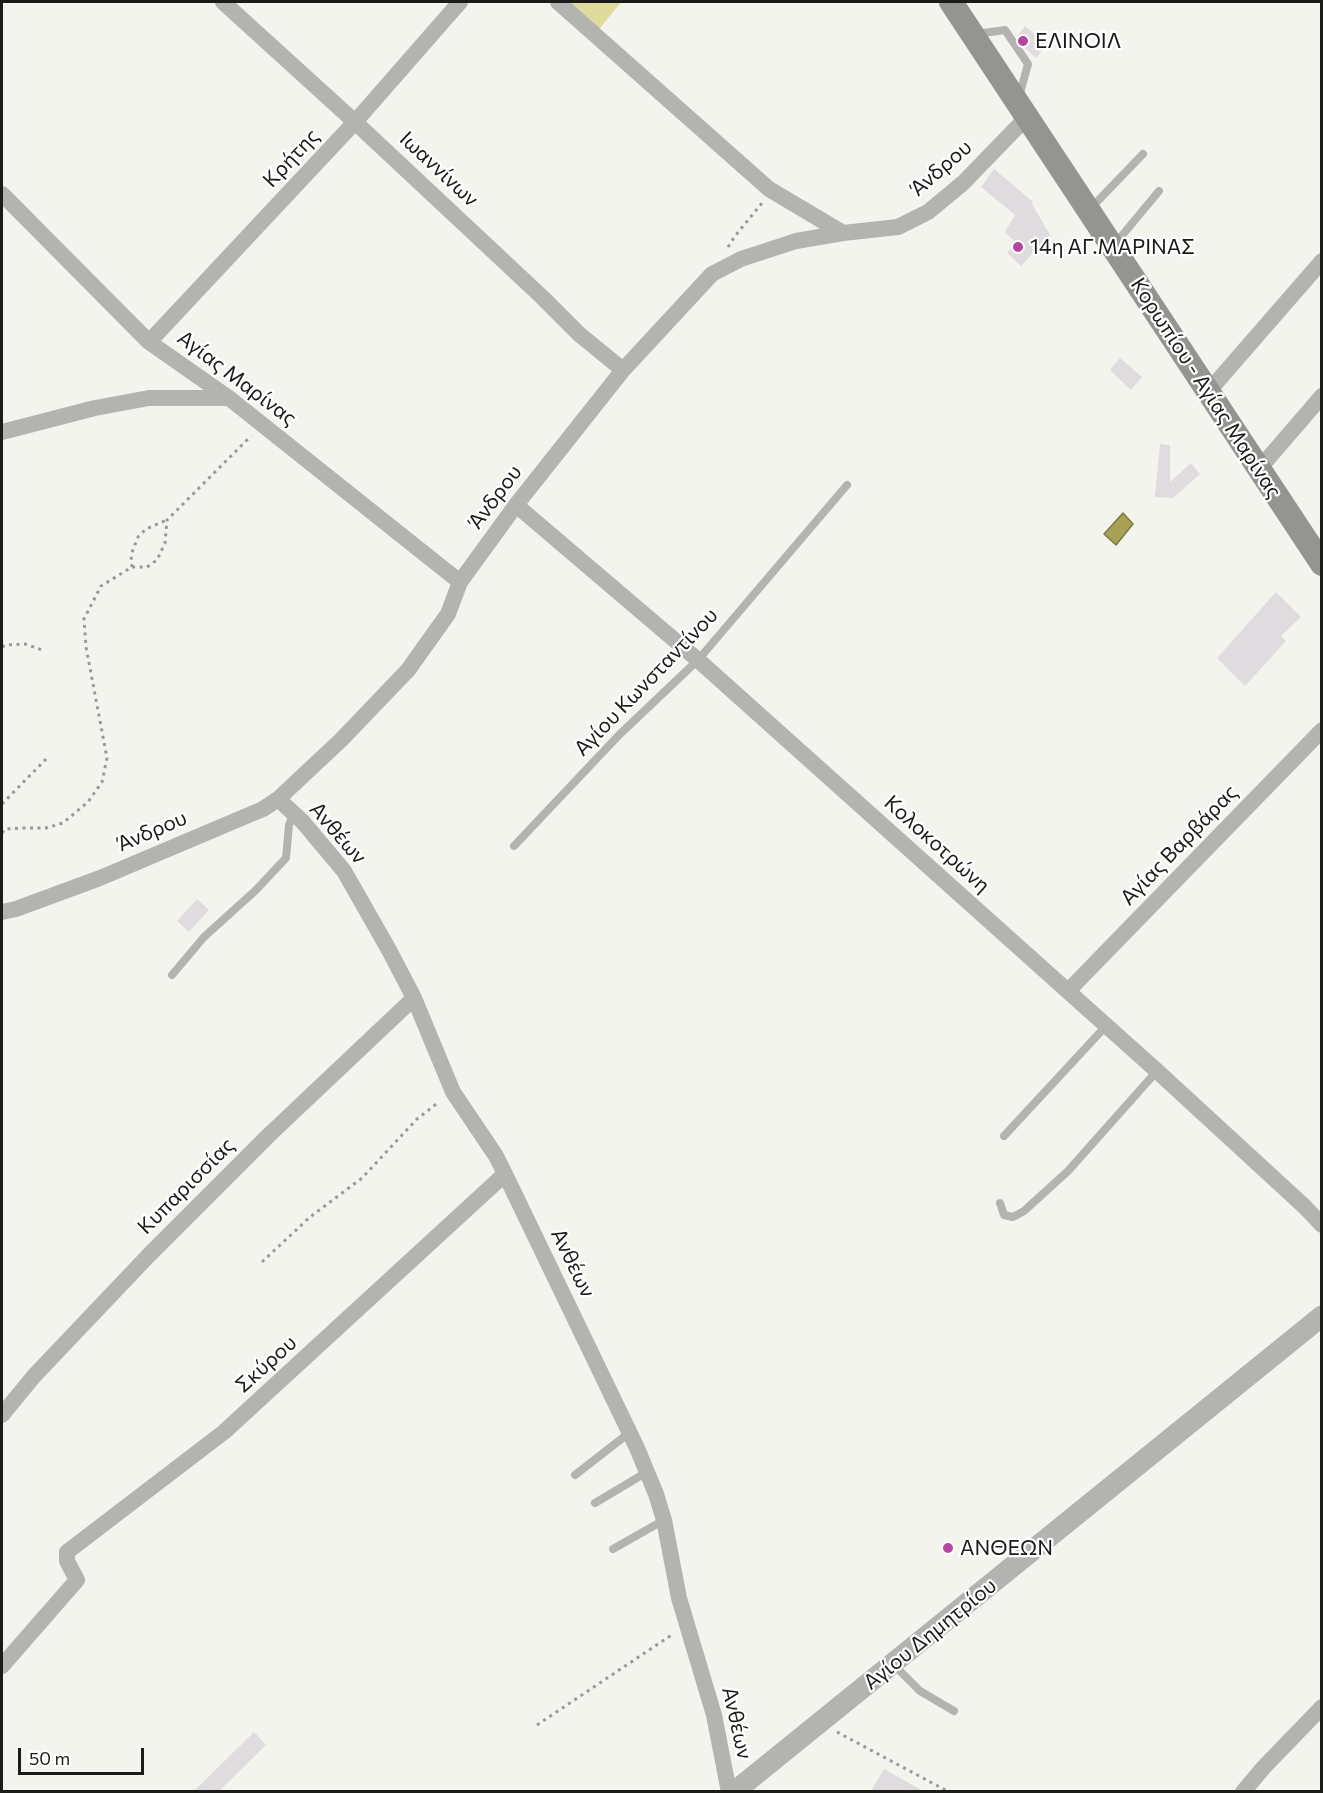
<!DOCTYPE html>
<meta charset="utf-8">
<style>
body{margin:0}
#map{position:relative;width:1323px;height:1793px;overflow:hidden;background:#f4f4ef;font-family:Commissioner,sans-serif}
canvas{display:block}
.frame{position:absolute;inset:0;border:3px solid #1b1b1a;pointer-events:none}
.scale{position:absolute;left:18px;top:1748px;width:126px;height:27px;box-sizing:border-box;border:3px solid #1b1b1a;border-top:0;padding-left:8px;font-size:18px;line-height:21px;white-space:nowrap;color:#1b1b1a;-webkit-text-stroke:4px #fff;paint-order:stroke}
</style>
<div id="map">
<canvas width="1323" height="1793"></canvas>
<div class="frame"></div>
<div class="scale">50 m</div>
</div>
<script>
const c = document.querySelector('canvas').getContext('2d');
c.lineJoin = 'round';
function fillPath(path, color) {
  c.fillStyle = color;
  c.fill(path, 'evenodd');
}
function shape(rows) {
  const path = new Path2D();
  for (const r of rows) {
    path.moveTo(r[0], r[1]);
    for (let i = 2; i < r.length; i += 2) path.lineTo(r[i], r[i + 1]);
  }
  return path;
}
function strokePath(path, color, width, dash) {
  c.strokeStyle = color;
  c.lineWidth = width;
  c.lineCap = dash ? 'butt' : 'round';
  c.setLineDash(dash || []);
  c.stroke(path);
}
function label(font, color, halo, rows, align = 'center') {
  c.font = font + ' Commissioner,sans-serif';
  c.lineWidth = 4.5;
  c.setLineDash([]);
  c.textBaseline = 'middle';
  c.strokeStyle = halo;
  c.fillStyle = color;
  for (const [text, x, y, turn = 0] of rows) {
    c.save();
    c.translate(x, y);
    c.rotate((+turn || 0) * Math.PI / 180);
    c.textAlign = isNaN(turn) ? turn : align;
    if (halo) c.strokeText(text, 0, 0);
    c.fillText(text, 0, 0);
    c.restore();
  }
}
const green = shape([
 [561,2,621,2,596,33]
]);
const water = shape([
 [1123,513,1133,524,1116,545,1104,534,1123,513]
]);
const building = shape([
 [1025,26,1047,44,1036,58,1026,49,1017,36],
 [994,169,1033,202,1032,204,1050,235,1021,266,1007,253,1016,243,1005,232,1015,215,981,187],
 [1120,358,1142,377,1131,390,1110,370],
 [1160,444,1170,445,1170,482,1191,463,1200,474,1173,498,1154,497,1155,495],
 [1276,592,1301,617,1281,636,1286,641,1245,686,1217,658],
 [197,899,209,910,189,932,177,921],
 [254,1732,266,1745,219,1791,194,1791],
 [884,1769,923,1791,871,1791]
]);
const path = shape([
 [728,247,735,236,762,203],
 [132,567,131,555,138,537,146,529,167,520],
 [2,647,6,645,25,644,42,650],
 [2,804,47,758],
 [2,833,5,829,23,828,46,828,63,823,88,802,102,782,107,758,86,647,84,619,101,586,132,567,147,567,157,560,165,543,167,520,251,436],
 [262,1262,310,1217,362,1178,417,1119,439,1102],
 [537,1725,673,1634],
 [837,1732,949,1792]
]);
const service = shape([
 [976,34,1005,30,1028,64,1019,97],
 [1091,208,1143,154],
 [1115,244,1159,191],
 [514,846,619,735,698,660,847,485],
 [172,975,204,937,256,890,286,858,289,825,293,815],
 [1004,1136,1106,1026],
 [1000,1203,1004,1215,1013,1217,1024,1211,1068,1171,1157,1071],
 [575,1475,629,1433],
 [595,1503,647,1472],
 [613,1549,664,1520],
 [893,1664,920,1691,954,1711]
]);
const minor = shape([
 [223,2,355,122,542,297,579,334,623,370],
 [558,2,769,189,843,233],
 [2,194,149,342,229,398,460,582],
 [149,342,355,122,460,2],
 [1208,392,1322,261],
 [2,432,95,408,149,398,229,398],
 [1259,469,1322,396],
 [516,505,698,660,1157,1071,1305,1207,1322,1225],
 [278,799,302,821,344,871,389,950,414,998,453,1092,496,1156,505,1174,637,1448,656,1494,664,1520,679,1598,714,1715,729,1792],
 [2,912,16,909,100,878,263,809,278,799,341,740,408,670,448,614,460,582,516,505,623,370,712,274,741,259,796,241,843,233,898,227,928,212,963,183,1027,117],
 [1068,991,1322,730],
 [2,1415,34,1376,149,1255,269,1135,414,998],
 [2,1666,77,1580,67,1561,67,1552,224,1432,505,1174],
 [1243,1792,1264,1767,1322,1707]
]);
const tertiary = shape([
 [734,1792,1322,1316]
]);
const secondary = shape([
 [951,2,1322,564]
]);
const markers = [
 [1023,41,6,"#b445a1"],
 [1018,247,6,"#b445a1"],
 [948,1548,6,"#b445a1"]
];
const poiNames = [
 ["ΕΛΙΝΟΙΛ",1035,41],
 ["14η ΑΓ.ΜΑΡΙΝΑΣ",1030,247],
 ["ΑΝΘΕΩΝ",960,1548]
];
const streetNames = [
 ["Κρήτης",291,158,-47],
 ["Άνδρου",941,168,-41],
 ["Ιωαννίνων",439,169,43],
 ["Αγίας Μαρίνας",237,378,37],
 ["Κορωπίου - Αγίας Μαρίνας",1206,388,57],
 ["Άνδρου",495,497,-53],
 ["Αγίου Κωνσταντίνου",646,682,-46],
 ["Άνδρου",152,831,-23],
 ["Ανθέων",338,833,49],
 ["Κολοκοτρώνη",937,844,42],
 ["Αγίας Βαρβάρας",1179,845,-46],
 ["Κυπαρισσίας",186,1186,-45],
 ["Ανθέων",573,1263,64],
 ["Σκύρου",266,1364,-42],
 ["Αγίου Δημητρίου",930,1634,-39],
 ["Ανθέων",737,1723,77]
];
fillPath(green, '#dfdb9d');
fillPath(water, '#a8a155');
strokePath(water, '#7e7943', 1.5);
fillPath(building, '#e0dbdf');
strokePath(path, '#999996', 3, [3, 4.5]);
strokePath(service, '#b3b3b1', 8);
strokePath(minor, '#b3b3b1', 16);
strokePath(tertiary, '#b3b3b1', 21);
strokePath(secondary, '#949491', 24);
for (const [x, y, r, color] of markers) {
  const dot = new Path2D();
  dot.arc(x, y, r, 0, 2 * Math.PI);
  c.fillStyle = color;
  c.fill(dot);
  strokePath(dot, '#fff', 2);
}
label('21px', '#1b1b1a', '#fff', poiNames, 'left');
label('21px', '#1b1b1a', '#fff', streetNames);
</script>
